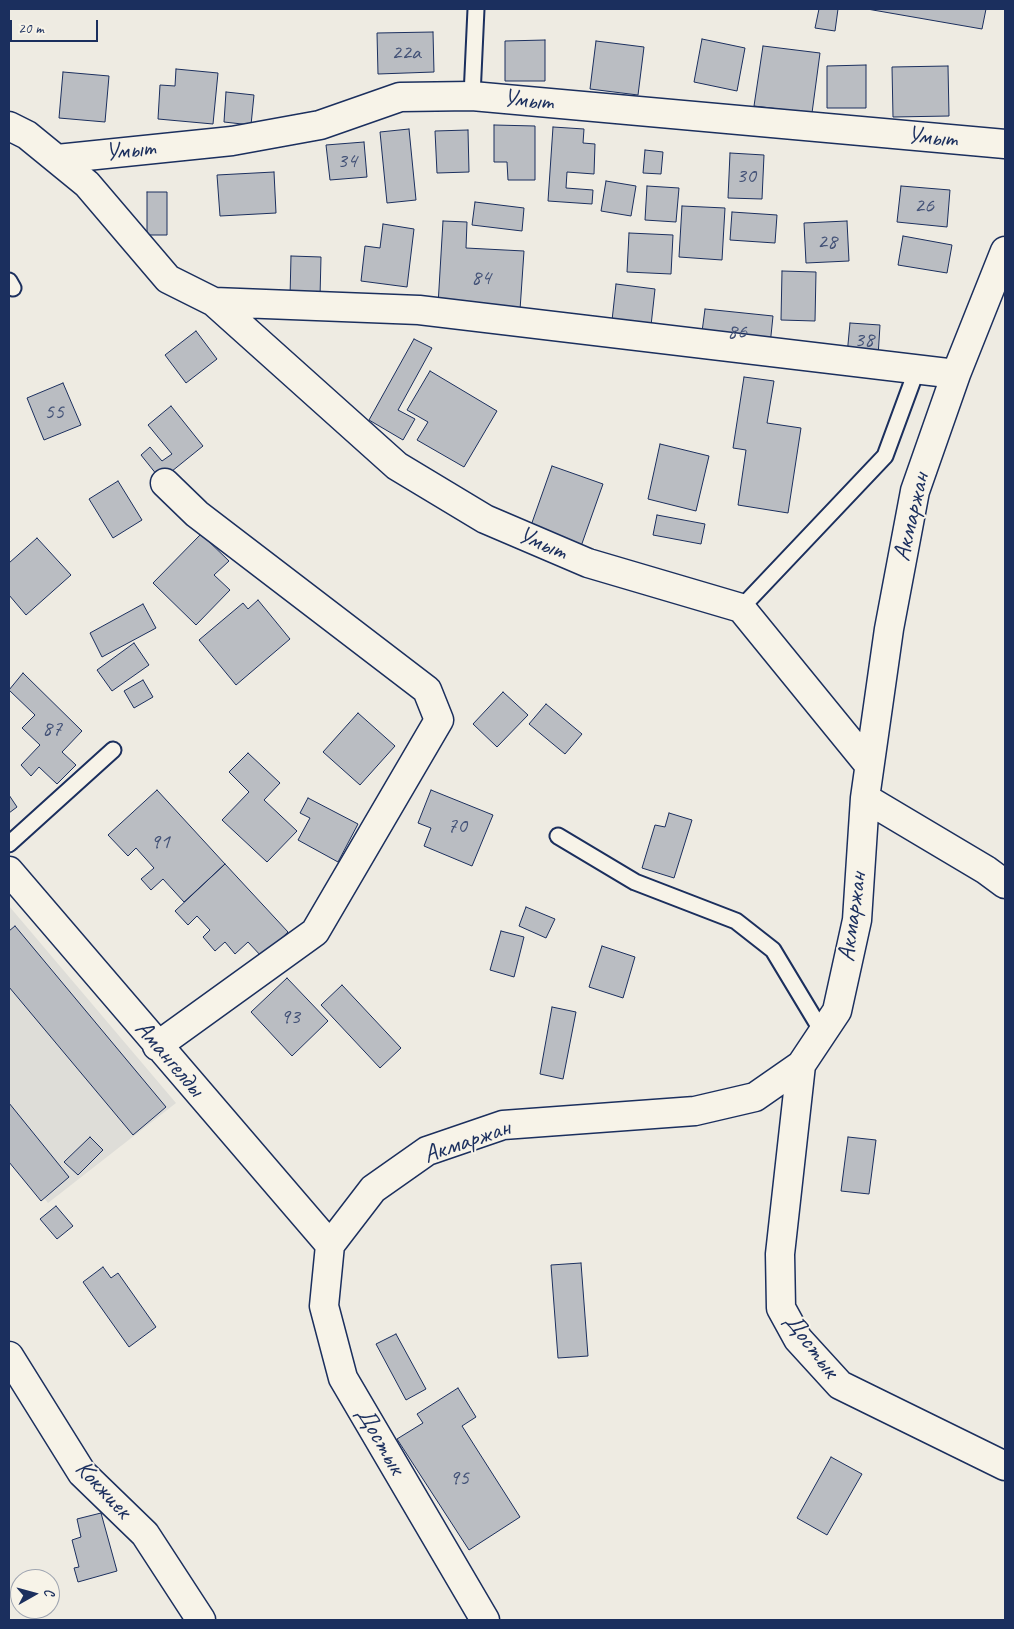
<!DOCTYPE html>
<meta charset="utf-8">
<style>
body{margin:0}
#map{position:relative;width:1014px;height:1629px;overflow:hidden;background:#eeebe2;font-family:Caveat,sans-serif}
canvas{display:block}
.frame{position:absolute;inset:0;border:10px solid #1b2f5e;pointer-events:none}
.north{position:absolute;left:10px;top:1569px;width:50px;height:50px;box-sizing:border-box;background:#f7f3e8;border:1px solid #9fa5b1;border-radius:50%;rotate:83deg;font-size:14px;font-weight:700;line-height:20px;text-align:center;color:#1b2f5e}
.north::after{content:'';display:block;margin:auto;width:18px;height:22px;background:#1b2f5e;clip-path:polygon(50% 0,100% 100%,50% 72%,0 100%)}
.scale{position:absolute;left:10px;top:20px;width:88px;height:22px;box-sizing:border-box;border:2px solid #1b2f5e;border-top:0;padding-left:6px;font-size:15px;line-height:18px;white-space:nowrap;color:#1b2f5e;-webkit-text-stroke:4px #f7f3e8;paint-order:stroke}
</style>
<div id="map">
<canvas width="1014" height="1629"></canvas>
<div class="frame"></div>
<div class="north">С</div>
<div class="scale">20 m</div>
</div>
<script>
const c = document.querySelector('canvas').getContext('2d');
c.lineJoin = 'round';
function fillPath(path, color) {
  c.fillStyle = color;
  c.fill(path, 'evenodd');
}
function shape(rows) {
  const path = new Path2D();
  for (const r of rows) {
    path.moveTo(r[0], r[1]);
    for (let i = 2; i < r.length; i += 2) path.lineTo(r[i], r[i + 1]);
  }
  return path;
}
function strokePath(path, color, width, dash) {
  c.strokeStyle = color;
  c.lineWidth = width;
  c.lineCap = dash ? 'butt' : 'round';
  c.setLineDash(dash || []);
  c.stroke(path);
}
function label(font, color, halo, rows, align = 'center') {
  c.font = font + ' Caveat,sans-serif';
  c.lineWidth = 4;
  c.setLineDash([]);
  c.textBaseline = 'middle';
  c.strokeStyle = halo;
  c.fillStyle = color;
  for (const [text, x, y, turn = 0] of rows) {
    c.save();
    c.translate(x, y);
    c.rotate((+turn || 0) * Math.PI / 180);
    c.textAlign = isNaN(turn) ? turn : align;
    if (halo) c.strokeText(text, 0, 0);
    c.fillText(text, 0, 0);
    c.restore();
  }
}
const built = shape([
 [9,906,176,1103,48,1203,9,1154]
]);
const building = shape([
 [819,9,838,9,835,31,815,28,819,9],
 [867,9,986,9,982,29,867,9],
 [433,32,434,72,378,74,377,33,433,32],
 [702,39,745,48,737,91,694,82,702,39],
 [545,40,545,81,505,81,505,41,545,40],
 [596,41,644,47,638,95,590,89,596,41],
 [763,46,820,53,812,113,754,106,763,46],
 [866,65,866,108,827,108,827,66,866,65],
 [948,66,949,116,893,117,892,67,948,66],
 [176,69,218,73,213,124,158,119,160,85,175,86,176,69],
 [63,72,109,76,105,122,59,118,63,72],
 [226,92,254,95,251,125,224,122,226,92],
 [494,125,535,126,535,180,508,180,507,162,494,162,494,125],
 [553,127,584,129,583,143,595,144,594,174,567,172,566,188,593,190,592,204,548,201,553,127],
 [409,129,416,200,387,203,380,132,409,129],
 [468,130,469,172,437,173,435,131,468,130],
 [364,142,367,177,330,180,326,145,364,142],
 [645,150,663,152,661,174,643,173,645,150],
 [730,153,764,155,762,199,728,198,730,153],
 [274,172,276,213,220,216,217,175,274,172],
 [606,181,636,186,631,216,601,211,606,181],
 [647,186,679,188,676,222,645,220,647,186],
 [901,186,950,190,947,227,897,222,901,186],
 [147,192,167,192,167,235,147,235,147,192],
 [475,202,524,208,522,231,472,225,475,202],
 [682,206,725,208,722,260,679,257,682,206],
 [732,212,777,215,775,243,730,240,732,212],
 [443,221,467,222,466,248,524,251,520,310,438,305,443,221],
 [847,221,849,261,806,263,804,223,847,221],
 [383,224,414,229,407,287,361,281,365,246,380,248,383,224],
 [629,233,673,235,671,274,627,272,629,233],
 [903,236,952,245,947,273,898,265,903,236],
 [291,256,321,257,320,297,290,297,291,256],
 [782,271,816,272,815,321,781,320,782,271],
 [616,284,655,289,649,344,610,339,616,284],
 [705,309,773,316,769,355,700,347,705,309],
 [850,323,880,325,878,357,847,355,850,323],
 [196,331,217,359,186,383,165,355,196,331],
 [414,339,432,348,398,410,415,419,403,440,369,420,414,339],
 [430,371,497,411,464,467,417,440,428,422,407,410,430,371],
 [744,377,774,381,767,423,801,428,788,513,738,505,746,450,733,448,744,377],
 [63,383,81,425,44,440,27,398,63,383],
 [171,406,203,446,161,480,141,455,150,447,162,461,172,454,148,425,171,406],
 [660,444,709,456,696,511,648,499,660,444],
 [552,466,603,484,579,552,528,534,552,466],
 [118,481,142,520,113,538,89,499,118,481],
 [657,515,705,524,701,544,653,535,657,515],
 [201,534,229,561,214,575,230,590,196,625,153,583,201,534],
 [37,538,71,575,26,615,9,595,9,563,37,538],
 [258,600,290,639,236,685,199,640,243,603,248,609,258,600],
 [143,604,156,628,102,657,90,633,143,604],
 [134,643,149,665,112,691,97,670,134,643],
 [23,673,82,731,62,752,76,765,57,784,39,767,31,776,21,765,40,745,22,728,35,715,9,690,23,673],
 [143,680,153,697,134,708,124,691,143,680],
 [503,692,528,715,497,747,473,724,503,692],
 [546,704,582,734,565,754,529,724,546,704],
 [358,713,395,746,360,785,323,752,358,713],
 [248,753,280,783,264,800,297,831,267,862,222,820,249,792,229,772,248,753],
 [157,790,225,864,184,902,163,879,151,890,141,879,154,868,136,848,128,856,108,835,157,790],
 [431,790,493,815,472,866,424,846,431,828,418,823,431,790],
 [9,795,17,807,9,813,9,795],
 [308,798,358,824,338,862,298,840,310,818,300,813,308,798],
 [669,813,692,820,674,878,642,868,655,825,665,827,669,813],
 [225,864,288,932,262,957,248,942,235,954,225,942,215,951,203,937,210,930,197,916,188,925,175,911,225,864],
 [526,907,555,919,546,938,519,926,526,907],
 [15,926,166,1107,133,1135,9,987,9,931,15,926],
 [501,931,524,937,514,977,490,970,501,931],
 [602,946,635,957,623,998,589,987,602,946],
 [287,978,328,1021,292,1056,251,1012,287,978],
 [342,985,401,1048,380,1068,321,1005,342,985],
 [552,1007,576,1012,563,1079,540,1074,552,1007],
 [9,1103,69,1177,41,1201,9,1162,9,1103],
 [90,1137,103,1150,78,1175,64,1162,90,1137],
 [848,1137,876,1140,869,1194,841,1191,848,1137],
 [56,1206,73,1226,57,1239,40,1219,56,1206],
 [581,1263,588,1356,558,1358,551,1265,581,1263],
 [103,1267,111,1278,118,1273,156,1327,129,1347,83,1282,103,1267],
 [396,1334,426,1389,406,1400,376,1344,396,1334],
 [458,1388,476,1417,462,1426,520,1517,469,1550,397,1439,423,1423,417,1414,458,1388],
 [831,1457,862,1474,827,1535,797,1518,831,1457],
 [101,1513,117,1571,78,1582,74,1568,79,1567,72,1540,81,1537,77,1519,101,1513]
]);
const lane = shape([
 [472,96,476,9],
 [9,281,13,288],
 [741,608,885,456,917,369],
 [558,836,635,882,736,921,773,950,823,1033],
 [9,844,113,750]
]);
const street = shape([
 [9,126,27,135,87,184,168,279,214,302,397,466,485,519,588,563,741,608,869,765],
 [57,159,232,141,320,125,400,97,472,96,1005,144],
 [214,302,419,310,956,374],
 [865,798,986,870,1005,884],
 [9,871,330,1245],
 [157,1046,315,932,439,720,427,690,197,514,165,483],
 [801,1065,780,1254,781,1308,798,1339,840,1385,1005,1466],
 [330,1245,373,1189,427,1151,503,1125,695,1111,755,1097,801,1065,837,1011,857,920,865,798,889,629,915,491,956,374,1005,251],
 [330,1245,324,1306,343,1378,485,1620],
 [9,1356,82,1473,145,1534,201,1620]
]);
const numberNames = [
 ["22а",406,53],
 ["34",347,161],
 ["30",746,176],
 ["26",924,206],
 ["28",827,242],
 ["84",481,278],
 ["86",737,332],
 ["38",864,340],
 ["55",54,412],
 ["87",52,729],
 ["70",457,826],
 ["91",160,842],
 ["93",290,1017],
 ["95",459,1478]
];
const streetNames = [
 ["Умыт",528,101,5],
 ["Умыт",932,138,5],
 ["Умыт",130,151,-6],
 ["Акмаржан",912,517,-77],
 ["Умыт",542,544,23],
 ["Акмаржан",853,917,-82],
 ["Амангелды",169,1059,49],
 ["Акмаржан",467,1142,-19],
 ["Достык",811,1346,53],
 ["Достык",380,1441,60],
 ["Кокжиек",103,1490,47]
];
fillPath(built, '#deddd8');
fillPath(building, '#babdc2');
strokePath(building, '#1b2f5e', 1);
strokePath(lane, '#1b2f5e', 19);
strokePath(street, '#1b2f5e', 31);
strokePath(lane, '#f7f3e8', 15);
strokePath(street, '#f7f3e8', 28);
label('22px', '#435277', null, numberNames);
label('25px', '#1b2f5e', '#f7f3e8', streetNames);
</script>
